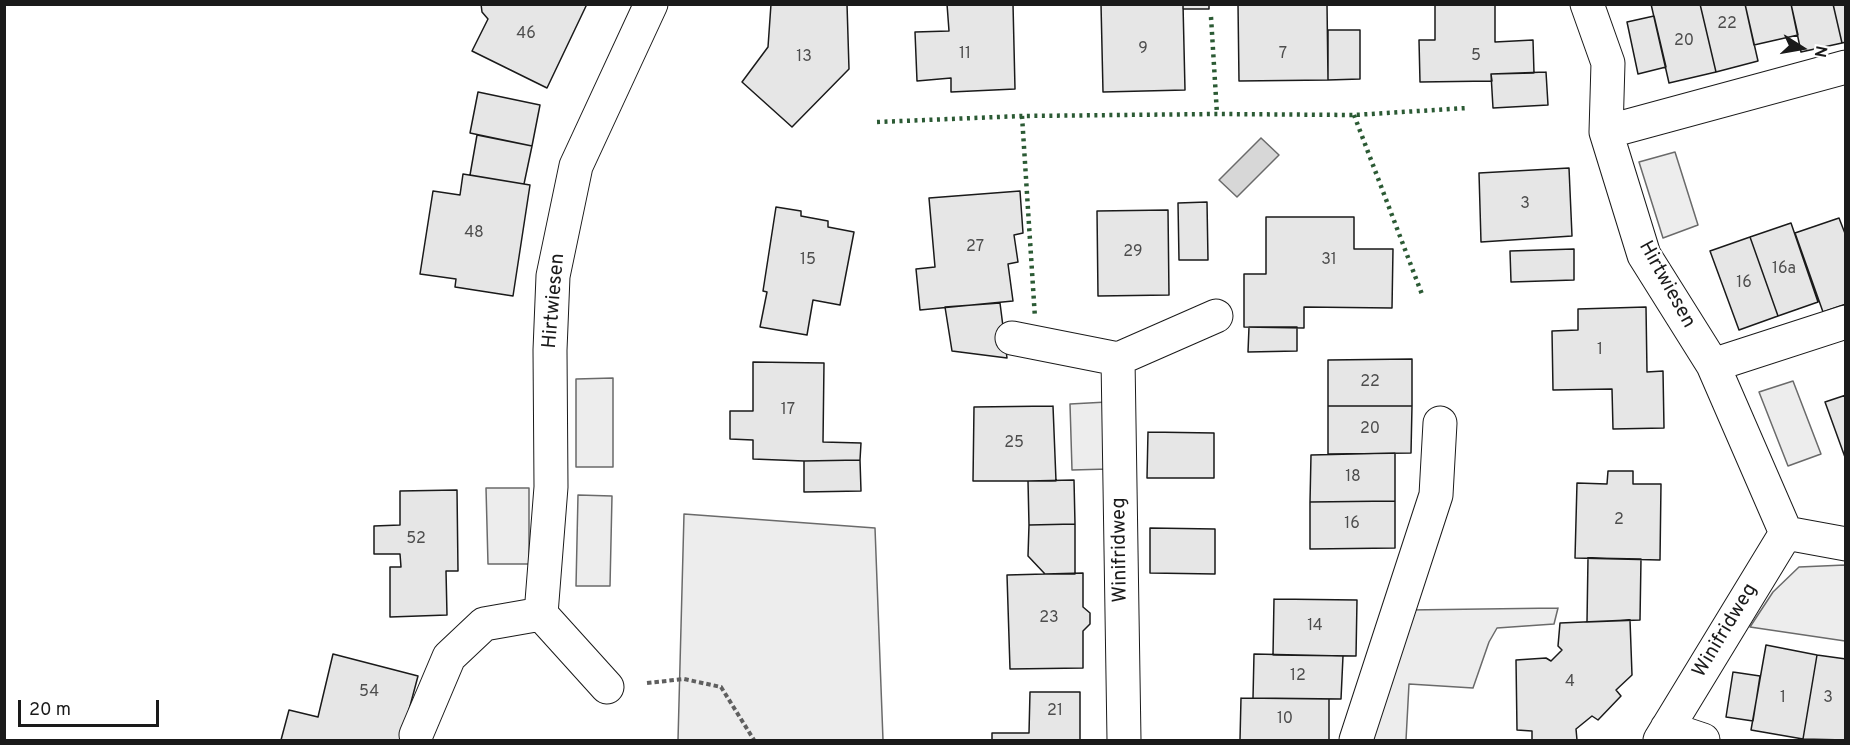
<!DOCTYPE html>
<style>
body{margin:0}
#map{position:relative;width:1850px;height:745px;overflow:hidden;background:#fff;font-family:Overpass,sans-serif}
canvas{display:block}
.frame{position:absolute;inset:0;border:6px solid #1a1a1a;pointer-events:none}
.north{position:absolute;left:1772px;top:18px;width:60px;height:60px;-webkit-text-stroke:4px #fff;paint-order:stroke;rotate:101deg;font-size:16px;font-weight:700;line-height:24px;text-align:center;color:#1a1a1a}
.north::after{content:'';display:block;margin:auto;width:21px;height:27px;background:#1a1a1a;clip-path:polygon(50% 0,100% 100%,50% 72%,0 100%)}
.scale{position:absolute;left:18px;top:700px;width:141px;height:27px;box-sizing:border-box;border:3px solid #1a1a1a;border-top:0;padding-left:8px;font-size:18px;line-height:21px;white-space:nowrap;color:#1a1a1a;-webkit-text-stroke:4px #fff;paint-order:stroke}
</style>
<div id="map">
<canvas width="1850" height="745"></canvas>
<div class="frame"></div>
<div class="north">N</div>
<div class="scale">20 m</div>
</div>
<script>
const c = document.querySelector('canvas').getContext('2d');
c.lineJoin = 'round';
function fillPath(path, color) {
  c.fillStyle = color;
  c.fill(path, 'evenodd');
}
function shape(rows) {
  const path = new Path2D();
  for (const r of rows) {
    path.moveTo(r[0], r[1]);
    for (let i = 2; i < r.length; i += 2) path.lineTo(r[i], r[i + 1]);
  }
  return path;
}
function strokePath(path, color, width, dash) {
  c.strokeStyle = color;
  c.lineWidth = width;
  c.lineCap = dash ? 'butt' : 'round';
  c.setLineDash(dash || []);
  c.stroke(path);
}
function label(font, color, halo, rows, align = 'center') {
  c.font = font + ' Overpass,sans-serif';
  c.lineWidth = 4.5;
  c.setLineDash([]);
  c.textBaseline = 'middle';
  c.strokeStyle = halo;
  c.fillStyle = color;
  for (const [text, x, y, turn = 0] of rows) {
    c.save();
    c.translate(x, y);
    c.rotate((+turn || 0) * Math.PI / 180);
    c.textAlign = isNaN(turn) ? turn : align;
    if (halo) c.strokeText(text, 0, 0);
    c.fillText(text, 0, 0);
    c.restore();
  }
}
const built = shape([
 [1675,152,1698,225,1663,238,1639,162,1675,152],
 [613,378,613,467,576,467,576,379,613,378],
 [1793,381,1821,454,1788,466,1759,392,1793,381],
 [1107,402,1109,469,1072,470,1070,404,1107,402],
 [486,488,529,488,529,564,488,564,486,488],
 [578,495,612,496,610,586,576,586,578,495],
 [684,514,875,528,883,740,678,740,684,514],
 [1845,565,1845,641,1750,627,1773,592,1799,567,1845,565],
 [1558,608,1554,624,1497,628,1489,642,1473,688,1409,684,1406,740,1363,740,1408,610,1558,608]
]);
const water = shape([
 [1261,138,1279,155,1237,197,1219,180,1261,138]
]);
const building = shape([
 [587,4,547,88,472,51,488,19,482,12,481,4,587,4],
 [771,4,847,4,849,69,792,127,742,82,768,47,771,4],
 [947,4,1013,4,1015,89,951,92,951,78,917,81,915,32,949,31,947,4],
 [1101,4,1183,4,1185,90,1103,92,1101,4],
 [1183,4,1209,4,1209,9,1183,9,1183,4],
 [1238,4,1327,4,1328,80,1239,81,1238,4],
 [1435,4,1495,4,1495,42,1533,40,1534,73,1491,74,1492,81,1420,82,1419,40,1435,40,1435,4],
 [1651,4,1700,4,1716,72,1669,83,1651,4],
 [1700,4,1745,4,1758,61,1716,72,1700,4],
 [1745,4,1791,4,1798,35,1754,45,1745,4],
 [1791,4,1833,4,1842,43,1801,52,1791,4],
 [1833,4,1846,4,1846,42,1842,43,1833,4],
 [1654,16,1666,67,1638,74,1627,22,1654,16],
 [1328,30,1360,30,1360,79,1328,80,1328,30],
 [1546,72,1548,105,1493,108,1491,74,1546,72],
 [478,92,540,105,532,146,470,133,478,92],
 [477,135,532,146,524,184,470,175,477,135],
 [1569,168,1572,236,1481,242,1479,173,1569,168],
 [463,174,530,185,513,296,455,287,456,279,420,274,433,191,460,195,463,174],
 [1020,191,1023,233,1014,235,1018,262,1008,264,1013,301,920,310,916,269,935,267,929,198,1020,191],
 [1207,202,1208,260,1179,260,1178,203,1207,202],
 [776,207,801,211,801,216,828,221,828,227,854,232,840,305,813,300,807,335,760,327,767,292,763,291,776,207],
 [1168,210,1169,295,1098,296,1097,211,1168,210],
 [1266,217,1354,217,1354,249,1393,249,1392,308,1304,307,1304,328,1244,327,1244,274,1266,274,1266,217],
 [1839,218,1846,236,1846,304,1823,312,1795,233,1839,218],
 [1791,223,1818,302,1778,316,1750,237,1791,223],
 [1750,237,1778,316,1739,330,1710,251,1750,237],
 [1574,249,1574,280,1511,282,1510,251,1574,249],
 [1000,303,1007,358,952,351,945,307,1000,303],
 [1646,307,1647,372,1663,371,1664,428,1613,429,1612,389,1553,390,1552,331,1578,330,1578,309,1646,307],
 [1249,327,1297,327,1297,351,1248,352,1249,327],
 [1412,359,1412,406,1328,406,1328,360,1412,359],
 [753,362,824,363,823,442,861,443,860,460,804,461,753,459,753,440,730,439,730,411,753,411,753,362],
 [1846,395,1846,460,1825,402,1846,395],
 [1053,406,1056,481,973,481,974,407,1053,406],
 [1328,406,1412,406,1411,453,1328,454,1328,406],
 [1148,432,1214,433,1214,478,1147,478,1148,432],
 [1395,453,1395,501,1310,502,1311,455,1395,453],
 [860,460,861,491,804,492,804,461,860,460],
 [1608,471,1633,471,1633,484,1661,484,1660,560,1575,558,1577,483,1607,484,1608,471],
 [1074,480,1075,524,1029,525,1028,481,1074,480],
 [457,490,458,571,446,571,447,615,390,617,390,567,401,567,400,554,374,554,374,526,400,525,400,491,457,490],
 [1395,501,1395,548,1310,549,1310,502,1395,501],
 [1075,524,1075,574,1045,574,1028,556,1029,525,1075,524],
 [1150,528,1215,529,1215,574,1150,573,1150,528],
 [1588,558,1641,559,1640,620,1587,622,1588,558],
 [1083,573,1083,607,1090,613,1090,624,1083,631,1083,668,1010,669,1007,575,1083,573],
 [1274,599,1357,600,1356,656,1273,655,1274,599],
 [1630,620,1632,675,1616,690,1621,696,1598,720,1592,716,1576,729,1577,740,1532,740,1532,731,1517,730,1516,660,1546,658,1551,661,1562,650,1558,646,1560,623,1630,620],
 [1766,645,1817,655,1803,739,1751,730,1766,645],
 [333,654,418,676,401,740,281,740,289,710,318,717,333,654],
 [1254,654,1343,656,1341,699,1253,698,1254,654],
 [1817,655,1846,659,1846,740,1803,739,1817,655],
 [1733,672,1760,676,1753,721,1726,717,1733,672],
 [1030,692,1080,692,1080,740,992,740,992,733,1029,733,1030,692],
 [1241,698,1329,699,1329,740,1240,740,1241,698]
]);
const path = shape([
 [647,683,684,679,721,687,754,740]
]);
const minor = shape([
 [1587,4,1608,63,1606,132,1644,255,1713,365,1786,533,1846,544],
 [1606,132,1846,67],
 [1012,338,1118,359,1216,316],
 [1118,359,1124,740],
 [1713,365,1846,322],
 [607,687,541,614,551,487,550,350,553,276,576,166,651,4],
 [1667,728,1703,740],
 [416,735,449,657,484,624,541,614],
 [1356,740,1436,495,1440,423],
 [1660,740,1786,533]
]);
const hedge = shape([
 [1211,17,1217,114],
 [1354,115,1423,297],
 [1022,116,1035,318],
 [877,122,1022,116,1217,114,1354,115,1467,108]
]);
const numberNames = [
 ["22",1727,25],
 ["46",526,35],
 ["20",1684,42],
 ["9",1143,50],
 ["11",965,55],
 ["7",1283,55],
 ["5",1476,57],
 ["13",804,58],
 ["3",1525,205],
 ["48",474,234],
 ["27",975,248],
 ["29",1133,253],
 ["15",808,261],
 ["31",1329,261],
 ["16a",1784,270],
 ["16",1744,284],
 ["1",1600,351],
 ["22",1370,383],
 ["17",788,411],
 ["20",1370,430],
 ["25",1014,444],
 ["18",1353,478],
 ["2",1619,521],
 ["16",1352,525],
 ["52",416,540],
 ["23",1049,619],
 ["14",1315,627],
 ["12",1298,677],
 ["4",1570,683],
 ["54",369,693],
 ["1",1783,699],
 ["3",1828,699],
 ["21",1055,712],
 ["10",1285,720]
];
const streetNames = [
 ["Hirtwiesen",1666,285,61],
 ["Hirtwiesen",555,301,-85],
 ["Winifridweg",1121,550,-91],
 ["Winifridweg",1726,631,-59]
];
fillPath(built, '#ededed');
strokePath(built, '#6a6a6a', 1.5);
fillPath(water, '#d7d7d7');
strokePath(water, '#6a6a6a', 1.5);
fillPath(building, '#e6e6e6');
strokePath(building, '#1a1a1a', 1.5);
strokePath(minor, '#1a1a1a', 35);
strokePath(path, '#5f5f5f', 4, [4.5, 3]);
strokePath(minor, '#fff', 33);
strokePath(hedge, '#2b5a34', 4.5, [3, 4.5]);
label('16px', '#4d4d4d', null, numberNames);
label('20px', '#1a1a1a', '#fff', streetNames);
</script>
